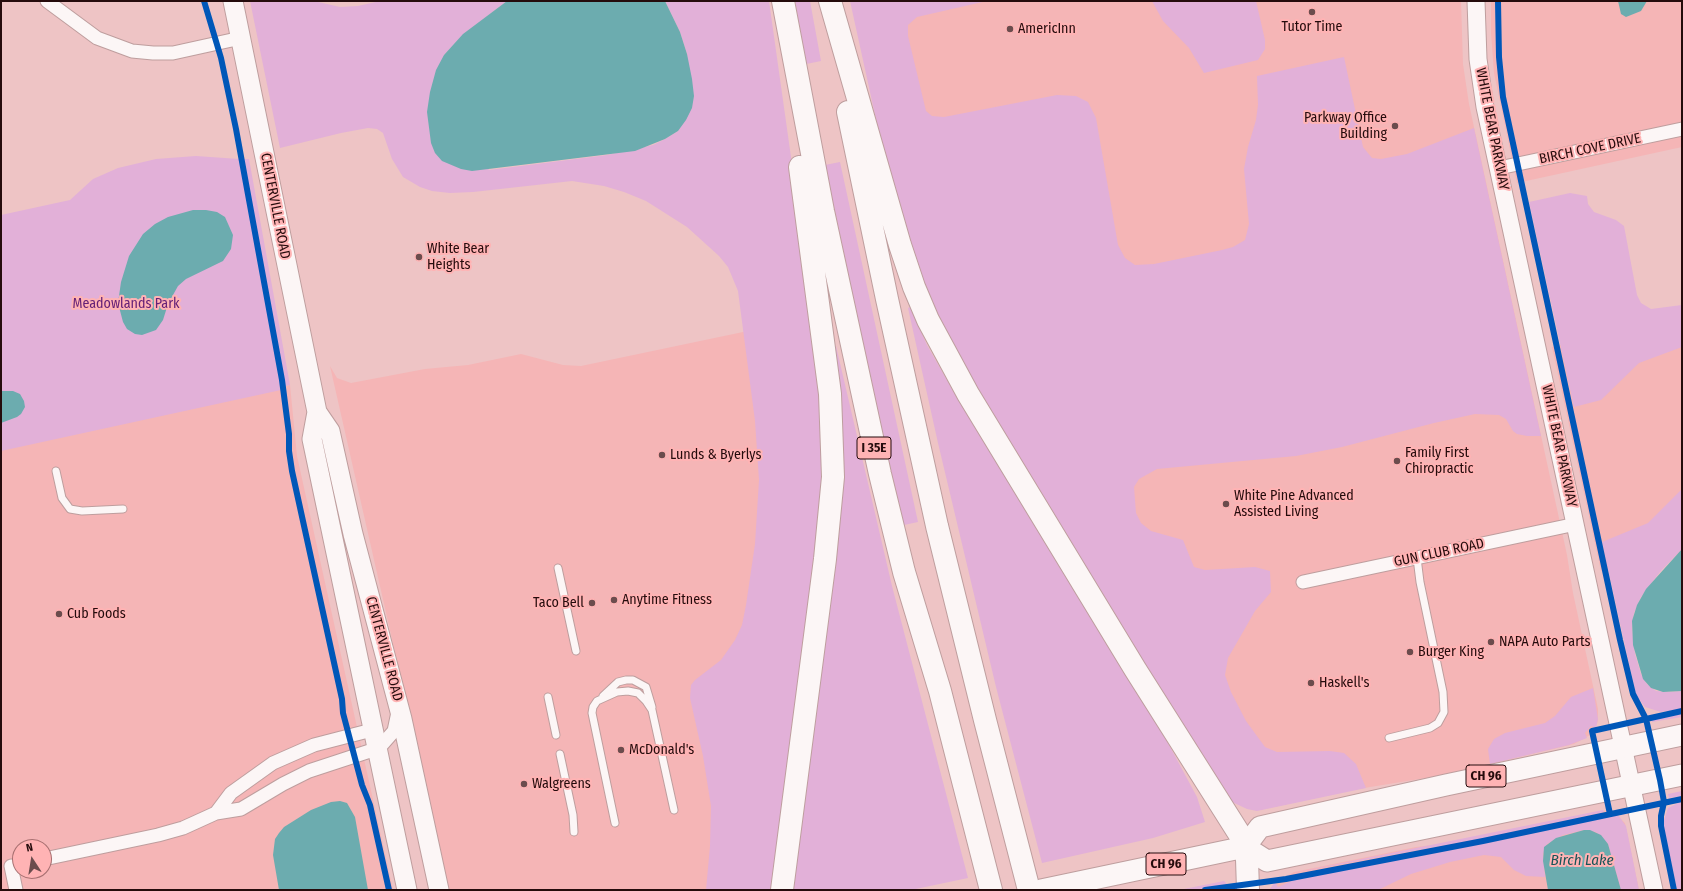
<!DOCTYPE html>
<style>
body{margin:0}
#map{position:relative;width:1683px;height:891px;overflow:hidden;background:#eec4c5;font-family:"Fira Sans Condensed",sans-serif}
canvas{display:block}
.frame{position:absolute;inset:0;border:2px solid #250b0c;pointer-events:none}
.north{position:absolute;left:12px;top:839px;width:40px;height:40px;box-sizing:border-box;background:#ffb3b4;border:1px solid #a87071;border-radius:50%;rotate:348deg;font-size:11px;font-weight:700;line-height:16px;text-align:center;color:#250b0c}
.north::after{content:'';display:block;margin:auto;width:14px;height:18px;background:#6b4c4d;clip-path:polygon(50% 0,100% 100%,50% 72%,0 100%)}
</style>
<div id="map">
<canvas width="1683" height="891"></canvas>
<div class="frame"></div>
<div class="north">N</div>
</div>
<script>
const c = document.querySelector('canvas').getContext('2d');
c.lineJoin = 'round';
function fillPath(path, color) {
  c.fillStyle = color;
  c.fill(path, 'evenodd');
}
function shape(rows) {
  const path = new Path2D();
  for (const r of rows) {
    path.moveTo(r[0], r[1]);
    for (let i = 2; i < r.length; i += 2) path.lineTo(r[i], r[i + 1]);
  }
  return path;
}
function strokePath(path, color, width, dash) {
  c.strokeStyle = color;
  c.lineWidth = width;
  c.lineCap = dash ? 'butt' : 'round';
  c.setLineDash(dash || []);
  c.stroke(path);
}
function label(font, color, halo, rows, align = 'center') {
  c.font = font + ' "Fira Sans Condensed",sans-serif';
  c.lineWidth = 4;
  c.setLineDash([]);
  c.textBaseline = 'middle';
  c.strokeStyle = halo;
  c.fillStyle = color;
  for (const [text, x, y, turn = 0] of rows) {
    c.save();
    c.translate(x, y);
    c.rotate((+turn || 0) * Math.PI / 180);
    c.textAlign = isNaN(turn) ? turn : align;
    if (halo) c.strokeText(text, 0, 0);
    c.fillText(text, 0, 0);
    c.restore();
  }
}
const built = shape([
 [863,1,1461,1,1463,64,1469,104,1567,555,1573,593,1598,709,1598,721,1592,734,1574,744,1444,775,1352,790,1260,810],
 [1491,1,1682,1,1682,147,1517,183,1494,73,1491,33],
 [805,319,771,890,449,890,330,366,337,378,351,383,425,369,468,365,521,354,563,365,581,366],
 [1682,319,1682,554,1601,571,1552,347],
 [290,385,297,456,393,890,1,890,1,448],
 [20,847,44,847,44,871,20,871],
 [1607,810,1615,813,1625,823,1639,890,1269,890,1277,881,1294,872,1416,847,1449,843]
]);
const green = shape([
 [250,1,314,1,340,7,358,6,380,1,507,1,464,34,444,55,489,170,607,155,653,145,665,139,678,131,687,54,680,32,665,1,769,1,801,228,823,423,822,503,773,890,706,890,710,846,711,806,703,756,690,698,691,685,695,680,721,660,735,640,742,625,746,605,755,544,759,480,755,421,738,291,728,267,719,256,687,227,646,201,624,192,604,186,572,181,473,192,450,193,432,191,420,187,403,177,392,159,383,133,377,129,368,128,341,133,280,148],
 [795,1,810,1,821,61,806,64],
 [850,1,987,1,917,17,908,25,908,36,926,111,932,116,944,117,1057,95,1076,96,1088,102,1096,118,1118,245,1125,258,1135,265,1154,264,1222,250,1233,247,1245,240,1249,224,1244,169,1248,147,1256,120,1258,105,1257,76,1344,57,1363,147,1372,158,1381,159,1407,154,1474,128,1541,436,1527,436,1517,434,1513,431,1506,419,1499,415,1475,414,1434,423,1342,447,1296,456,1157,469,1139,479,1134,487,1136,513,1141,523,1151,531,1183,540,1194,567,1205,570,1255,567,1270,571,1271,592,1255,611,1228,658,1225,675,1231,692,1246,721,1265,747,1277,752,1330,751,1344,753,1356,764,1366,788,1257,811,1247,809,1230,801,1112,616,929,308,881,142],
 [1152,1,1256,1,1265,40,1265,49,1258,60,1204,73,1189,48,1163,21],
 [196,156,239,159,240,164,244,163,244,159,249,159,290,385,281,387,281,390,1,451,1,215,70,200,93,179,118,168,156,159],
 [840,162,918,522,904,525,883,437,825,165],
 [1570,193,1587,196,1588,204,1594,212,1616,220,1624,226,1637,295,1641,303,1651,309,1682,305,1682,347,1639,363,1601,400,1574,407,1529,202],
 [910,307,927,345,956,396,1078,593,1168,743,1197,797,1205,822,1153,838,1042,863,996,687,938,443,908,308],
 [836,346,892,586,968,878,911,890,792,890,832,347],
 [1682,489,1682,549,1660,572,1641,597,1634,613,1632,628,1635,654,1641,674,1647,684,1656,691,1670,692,1682,691,1682,709,1661,712,1645,707,1636,695,1602,542,1648,523],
 [1593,688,1598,719,1596,728,1591,726,1585,733,1587,738,1569,745,1490,764,1488,749,1494,739,1505,733,1545,723,1555,716,1571,697],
 [1682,714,1682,717,1652,722,1652,720],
 [1682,791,1682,796,1669,798,1668,794],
 [1682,801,1682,890,1677,890,1663,823,1668,808],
 [1603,810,1604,812,1479,839,1288,874],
 [1618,815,1626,826,1639,890,1621,890,1608,844,1596,832,1584,830,1563,835,1547,844,1543,854,1545,877,1526,876,1514,870,1501,857,1484,855,1450,862,1411,874,1378,890,1269,890,1275,882,1278,887,1294,880,1487,843],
 [1224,881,1227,884,1196,890,1179,890]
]);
const water = shape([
 [507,1,665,1,680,32,687,54,692,79,694,96,692,108,686,120,678,131,665,139,635,151,472,171,461,169,442,161,435,153,431,143,427,112,430,92,436,70,444,55,463,34],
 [1618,1,1647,1,1641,11,1626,17,1621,14],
 [193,210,206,210,217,212,225,217,233,235,231,249,223,261,186,279,178,286,168,304,163,320,156,330,142,335,135,334,127,329,123,322,118,303,121,282,129,256,143,234,155,224,168,217],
 [1,391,13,391,20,394,24,401,25,407,21,414,17,417,1,423],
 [1682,549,1682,691,1663,692,1651,688,1643,679,1633,645,1632,621,1637,605,1646,589],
 [340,801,347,803,355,817,368,890,279,890,273,855,275,839,279,833,284,827,311,810,331,802],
 [1584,830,1590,830,1601,835,1608,844,1621,890,1548,890,1543,861,1544,847,1556,838]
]);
const service = shape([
 [56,471,62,498,70,509,82,511,123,509],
 [558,568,576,651],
 [603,696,618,682,626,680,633,680,646,687,652,707],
 [548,697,556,735],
 [1389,738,1430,728,1438,723,1444,712,1443,692,1420,582,1417,558],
 [560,754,573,815,574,832],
 [615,823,592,713,593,707,597,701,617,692,628,691,638,693,646,701,652,710,674,810]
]);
const minor = shape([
 [47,1,97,38,132,51,153,53,173,53,241,38],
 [1499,168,1682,129],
 [1303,582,1576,524],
 [216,813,231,793,273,763,314,745,372,730],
 [44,859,158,835,183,828,216,813,241,809,283,784,309,771,379,748,394,731,398,712],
 [11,866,16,890]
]);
const tertiary = shape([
 [1476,1,1478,59,1485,107,1654,890]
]);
const secondary = shape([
 [233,1,317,412,330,431,353,534,402,719,439,890],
 [317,412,312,439,407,890]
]);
const primary = shape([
 [1245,847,1267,861,1682,775],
 [1041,890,1245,847,1260,827,1446,785,1682,735]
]);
const motorway = shape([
 [783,1,823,211,880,474,904,572,940,691,991,890],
 [830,1,900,245,914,287,928,320,968,394,1135,669,1240,835,1247,859,1248,890],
 [848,112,887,299,937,526,985,720,1029,890],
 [782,890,825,559,833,477,830,394,800,167]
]);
const cycleway = shape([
 [204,1,221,58,236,129,282,380,289,434,289,451,292,471,342,699,343,713,362,785,370,805,389,890],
 [1498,1,1499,57,1503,97,1620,640,1633,694,1646,719,1660,780,1664,802,1661,816,1661,826,1674,890],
 [1610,814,1592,731,1682,711],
 [1205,890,1286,879,1483,841,1682,799]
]);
const markers = [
 [1312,12,4,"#6b4c4d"],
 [1010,29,4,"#6b4c4d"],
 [1395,126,4,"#6b4c4d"],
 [419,257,4,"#6b4c4d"],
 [662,455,4,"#6b4c4d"],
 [1397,461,4,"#6b4c4d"],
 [1226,504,4,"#6b4c4d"],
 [614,600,4,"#6b4c4d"],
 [592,603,4,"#6b4c4d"],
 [59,614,4,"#6b4c4d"],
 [1491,642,4,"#6b4c4d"],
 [1410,652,4,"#6b4c4d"],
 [1311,683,4,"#6b4c4d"],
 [621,750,4,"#6b4c4d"],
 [524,784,4,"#6b4c4d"]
];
const shields = [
 [874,448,34],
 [1486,776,40],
 [1166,864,40]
];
const shieldNames = [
 ["I 35E",874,448],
 ["CH 96",1486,776],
 ["CH 96",1166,864]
];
const poiNames = [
 ["Tutor Time",1312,27,"center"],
 ["AmericInn",1018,29],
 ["Parkway Office",1387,118,"right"],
 ["Building",1387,134,"right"],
 ["White Bear",427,249],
 ["Heights",427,265],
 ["Family First",1405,453],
 ["Chiropractic",1405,469],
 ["Lunds & Byerlys",670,455],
 ["White Pine Advanced",1234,496],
 ["Assisted Living",1234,512],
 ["Anytime Fitness",622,600],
 ["Taco Bell",584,603,"right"],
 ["Cub Foods",67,614],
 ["NAPA Auto Parts",1499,642],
 ["Burger King",1418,652],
 ["Haskell's",1319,683],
 ["McDonald's",629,750],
 ["Walgreens",532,784]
];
const streetNames = [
 ["WHITE BEAR PARKWAY",1492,129,79],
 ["BIRCH COVE DRIVE",1590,149,-12],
 ["CENTERVILLE ROAD",275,206,79],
 ["WHITE BEAR PARKWAY",1559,446,78],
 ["GUN CLUB ROAD",1439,553,-12],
 ["CENTERVILLE ROAD",384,649,75]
];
const parkNames = [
 ["Meadowlands Park",126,304]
];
const waterNames = [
 ["Birch Lake",1582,861]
];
fillPath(built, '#f5b5b6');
fillPath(green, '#e2b0d8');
fillPath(water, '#6cacaf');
strokePath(service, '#be9e9e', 9);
strokePath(minor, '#be9e9e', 15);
strokePath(tertiary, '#be9e9e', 19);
strokePath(secondary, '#be9e9e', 21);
strokePath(primary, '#be9e9e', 23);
strokePath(motorway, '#be9e9e', 24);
strokePath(service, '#fcf6f6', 7);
strokePath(minor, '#fcf6f6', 13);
strokePath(tertiary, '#fcf6f6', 17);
strokePath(secondary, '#fcf6f6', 19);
strokePath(primary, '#fcf6f6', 21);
strokePath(motorway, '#fcf6f6', 22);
strokePath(cycleway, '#0057b8', 6);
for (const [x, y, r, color] of markers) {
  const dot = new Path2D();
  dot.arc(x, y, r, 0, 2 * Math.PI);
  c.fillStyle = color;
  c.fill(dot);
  strokePath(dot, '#ffb3b4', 1.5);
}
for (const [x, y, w] of shields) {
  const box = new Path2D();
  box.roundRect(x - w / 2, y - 11, w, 22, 3);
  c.fillStyle = '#ffb3b4';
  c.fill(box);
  strokePath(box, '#250b0c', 1);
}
label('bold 13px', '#250b0c', null, shieldNames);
label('14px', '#250b0c', '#ffb3b4', poiNames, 'left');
label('14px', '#250b0c', '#ffb3b4', streetNames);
label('14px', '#652077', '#ffb3b4', parkNames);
label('italic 15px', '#185457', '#ffb3b4', waterNames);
</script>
